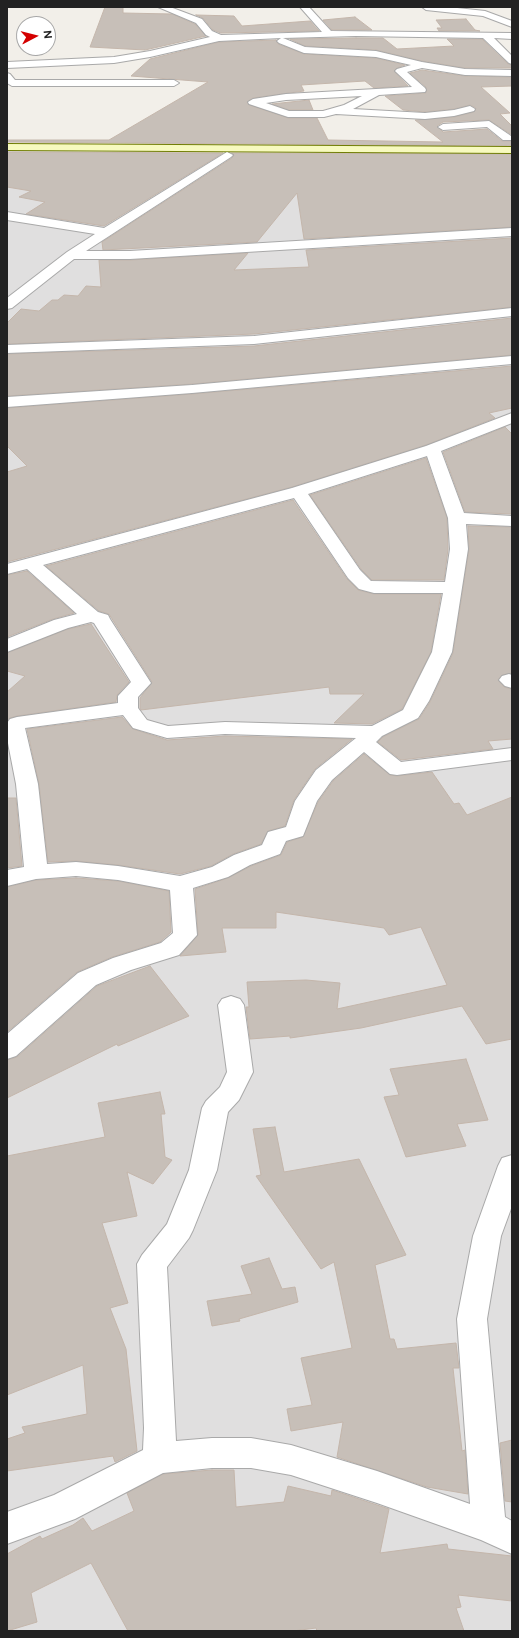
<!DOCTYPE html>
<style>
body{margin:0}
#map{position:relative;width:519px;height:1638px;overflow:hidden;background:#f2efe9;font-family:Figtree,sans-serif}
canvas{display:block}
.frame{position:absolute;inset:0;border:8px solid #222;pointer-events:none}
.north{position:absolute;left:16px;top:16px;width:40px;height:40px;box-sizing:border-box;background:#fff;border:1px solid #a7a7a7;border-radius:50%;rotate:83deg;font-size:11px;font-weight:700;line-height:16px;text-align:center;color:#222}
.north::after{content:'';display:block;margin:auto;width:14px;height:18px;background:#d40000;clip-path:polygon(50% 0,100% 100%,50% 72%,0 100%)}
</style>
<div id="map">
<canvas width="519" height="1638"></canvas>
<div class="frame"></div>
<div class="north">N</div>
</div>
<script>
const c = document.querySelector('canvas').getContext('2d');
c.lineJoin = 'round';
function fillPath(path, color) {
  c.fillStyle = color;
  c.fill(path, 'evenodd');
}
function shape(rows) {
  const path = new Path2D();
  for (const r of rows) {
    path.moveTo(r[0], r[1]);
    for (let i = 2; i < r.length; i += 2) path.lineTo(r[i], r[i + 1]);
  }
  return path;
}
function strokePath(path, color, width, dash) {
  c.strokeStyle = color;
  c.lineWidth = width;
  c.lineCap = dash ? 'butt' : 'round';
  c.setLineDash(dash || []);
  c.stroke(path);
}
const residential = shape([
 [7,148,127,154,360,158,512,158,512,1631,7,1631]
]);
const building = shape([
 [105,7,123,7,123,13,172,14,195,24,206,36,145,50,90,47,105,7],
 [196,15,234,16,242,26,310,21,319,31,221,33,213,30,203,18,196,15],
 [355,17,372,30,332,30,323,20,355,17],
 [466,19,475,30,480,31,439,31,437,28,442,28,436,20,466,19],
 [356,38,383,38,397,49,454,46,447,39,482,39,508,64,512,65,512,68,465,68,422,61,376,50,305,46,290,39,356,38],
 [276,40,278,44,304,54,376,58,405,65,397,68,394,71,408,86,374,88,365,81,301,85,304,91,253,98,247,102,249,105,288,118,317,118,328,140,443,142,415,120,454,117,474,112,476,108,470,105,454,109,425,112,403,110,385,96,426,93,426,87,410,73,422,70,465,76,512,77,512,86,481,87,510,113,500,114,512,126,512,135,489,120,443,122,437,126,443,132,487,129,502,141,512,141,512,146,7,142,7,140,109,140,208,82,131,76,150,59,219,42,276,40],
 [309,100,313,110,289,110,272,104,309,100],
 [7,152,223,153,104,226,26,214,45,202,19,197,31,191,7,187,7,152],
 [232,153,512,154,512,227,304,239,297,193,257,242,103,250,102,242,232,158,234,155,232,153],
 [512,238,512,307,254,334,7,344,7,323,21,309,39,311,52,300,58,300,64,295,78,296,86,286,101,287,99,260,130,260,248,253,234,270,309,267,306,250,512,238],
 [512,318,512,355,192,384,7,396,7,354,254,346,512,318],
 [512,366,512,408,489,413,495,418,426,445,292,487,7,562,7,472,27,466,7,446,7,408,192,394,512,366],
 [505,427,512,434,512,514,465,512,443,452,505,427],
 [426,458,447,518,448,549,444,580,372,580,361,569,310,495,426,458],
 [293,500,347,579,358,590,374,594,441,594,431,652,402,709,372,724,334,723,364,694,330,694,329,687,141,710,140,708,140,698,152,682,109,614,99,611,46,566,293,500],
 [468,526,512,527,512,673,502,675,498,680,504,687,512,689,512,739,488,741,493,749,401,760,378,742,383,737,419,719,430,702,453,653,469,549,468,526],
 [27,571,74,613,53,619,7,637,7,575,27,571],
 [91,624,129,682,117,695,116,702,17,716,10,718,7,720,7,692,25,676,7,671,7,653,68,629,91,624],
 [122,717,133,729,167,740,225,736,352,739,315,769,294,800,285,826,268,831,261,844,233,854,211,866,180,874,118,865,76,861,48,862,39,784,27,729,122,717],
 [364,754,390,775,397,776,432,772,454,804,459,803,467,815,512,797,512,1039,486,1044,462,1006,361,1028,290,1038,290,1036,250,1039,246,1007,249,1007,247,982,306,980,340,983,337,1009,447,985,421,927,389,935,384,928,276,912,276,928,222,928,226,952,180,956,198,935,195,889,228,878,251,866,281,855,287,842,303,837,318,802,333,781,364,754],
 [7,798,16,798,22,866,7,868,7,798],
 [76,878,118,881,169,891,171,932,160,942,112,957,77,972,7,1032,7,887,36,880,76,878],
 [150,966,189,1016,118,1046,117,1044,7,1098,7,1060,17,1057,97,986,150,966],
 [466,1059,488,1120,457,1124,466,1146,406,1157,384,1097,399,1095,390,1069,466,1059],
 [160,1092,165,1114,161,1114,165,1157,172,1160,153,1184,127,1172,137,1216,102,1223,128,1303,110,1308,126,1349,137,1451,115,1462,113,1456,7,1471,7,1439,25,1433,22,1427,87,1414,83,1365,7,1395,7,1156,105,1137,98,1103,160,1092],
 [275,1127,284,1172,359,1159,406,1255,375,1265,390,1339,394,1339,397,1349,456,1343,459,1368,453,1368,462,1451,465,1450,468,1494,427,1487,337,1457,343,1422,291,1431,287,1409,312,1405,301,1358,352,1348,334,1262,321,1269,256,1176,261,1175,253,1129,275,1127],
 [269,1258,282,1289,295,1287,298,1302,239,1319,240,1321,212,1326,207,1301,252,1294,241,1266,269,1258],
 [512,1440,512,1502,505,1501,500,1443,512,1440],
 [212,1470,234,1470,236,1507,284,1502,288,1486,331,1496,332,1490,389,1509,380,1553,447,1544,448,1549,512,1556,512,1601,458,1595,461,1607,456,1608,464,1631,317,1631,316,1628,293,1631,128,1631,91,1563,31,1593,37,1622,7,1631,7,1554,40,1536,42,1539,73,1525,83,1518,92,1531,134,1511,127,1493,163,1474,212,1470]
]);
const street = shape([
 [158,7,170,7,202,19,212,31,221,35,322,32,300,7,309,7,331,31,512,33,512,39,494,38,512,56,512,64,509,63,483,38,356,36,283,38,305,47,376,51,422,62,465,69,512,70,512,76,465,75,422,68,407,72,425,88,426,90,425,92,379,95,353,109,425,113,454,110,470,106,475,109,474,111,454,116,425,119,336,114,324,117,288,117,249,104,248,102,253,99,286,94,412,87,395,71,397,69,411,65,376,57,304,53,279,43,277,41,281,38,219,41,150,57,114,63,7,68,7,62,114,57,150,51,210,37,206,35,196,23,158,7],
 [362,96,344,105,323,111,289,111,266,103,286,100,362,96],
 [422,7,448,7,485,11,512,21,512,27,483,16,426,10,422,7],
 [7,73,10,74,15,80,174,80,179,83,174,86,12,86,7,83,7,73],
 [489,121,511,136,511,140,503,140,487,127,443,130,438,127,443,124,489,121],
 [227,152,233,155,231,157,86,251,130,251,512,228,512,236,130,259,74,259,12,308,7,309,7,298,67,252,95,234,7,220,7,212,104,228,227,152],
 [512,308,512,316,254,344,7,353,7,345,254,336,512,308],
 [512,356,512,364,192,393,7,407,7,397,192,385,512,356],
 [512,413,512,423,441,451,464,513,512,516,512,526,466,524,468,549,452,652,429,701,418,718,382,736,376,742,401,762,512,748,512,760,397,775,390,774,364,752,332,780,317,801,303,836,286,841,280,854,250,865,228,877,193,888,197,935,179,955,131,970,96,985,16,1056,7,1059,7,1034,78,973,113,958,161,943,173,933,170,890,118,880,76,876,36,879,7,886,7,870,24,867,16,784,7,738,7,723,10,719,17,717,118,703,118,696,131,682,94,623,91,622,68,628,7,652,7,639,54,620,77,614,27,569,7,574,7,564,292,488,426,446,512,413],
 [427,456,448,518,450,549,445,582,371,581,360,570,308,494,427,456],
 [294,498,348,578,359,589,374,593,443,593,432,652,403,710,372,726,225,722,168,726,147,720,138,708,138,697,151,683,110,619,108,615,98,612,43,565,294,498],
 [123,715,133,728,167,738,225,734,356,738,316,770,295,801,286,827,268,832,262,845,234,855,212,867,180,876,118,866,76,862,47,864,38,784,25,728,123,715],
 [509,674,512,675,512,688,505,686,499,680,502,676,509,674],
 [231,996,240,999,244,1005,253,1072,239,1100,228,1112,217,1170,193,1230,189,1238,167,1267,176,1441,212,1438,251,1438,291,1445,377,1471,470,1504,457,1319,473,1236,498,1166,502,1158,512,1155,512,1206,501,1236,487,1319,505,1517,512,1521,512,1554,481,1540,377,1503,291,1475,251,1468,212,1468,163,1473,75,1519,7,1544,7,1512,54,1495,143,1450,144,1428,137,1264,142,1255,167,1224,189,1170,202,1108,206,1101,220,1087,227,1072,218,1005,222,999,231,996]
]);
const secondary = shape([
 [7,144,512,147,512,153,7,150,7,144]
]);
fillPath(residential, '#e0dfdf');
fillPath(building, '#c7bfb8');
strokePath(building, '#c4b6ab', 1);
strokePath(street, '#a9a9a9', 2);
strokePath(secondary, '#707d05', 2);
fillPath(street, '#fff');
fillPath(secondary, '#f7fabf');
</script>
